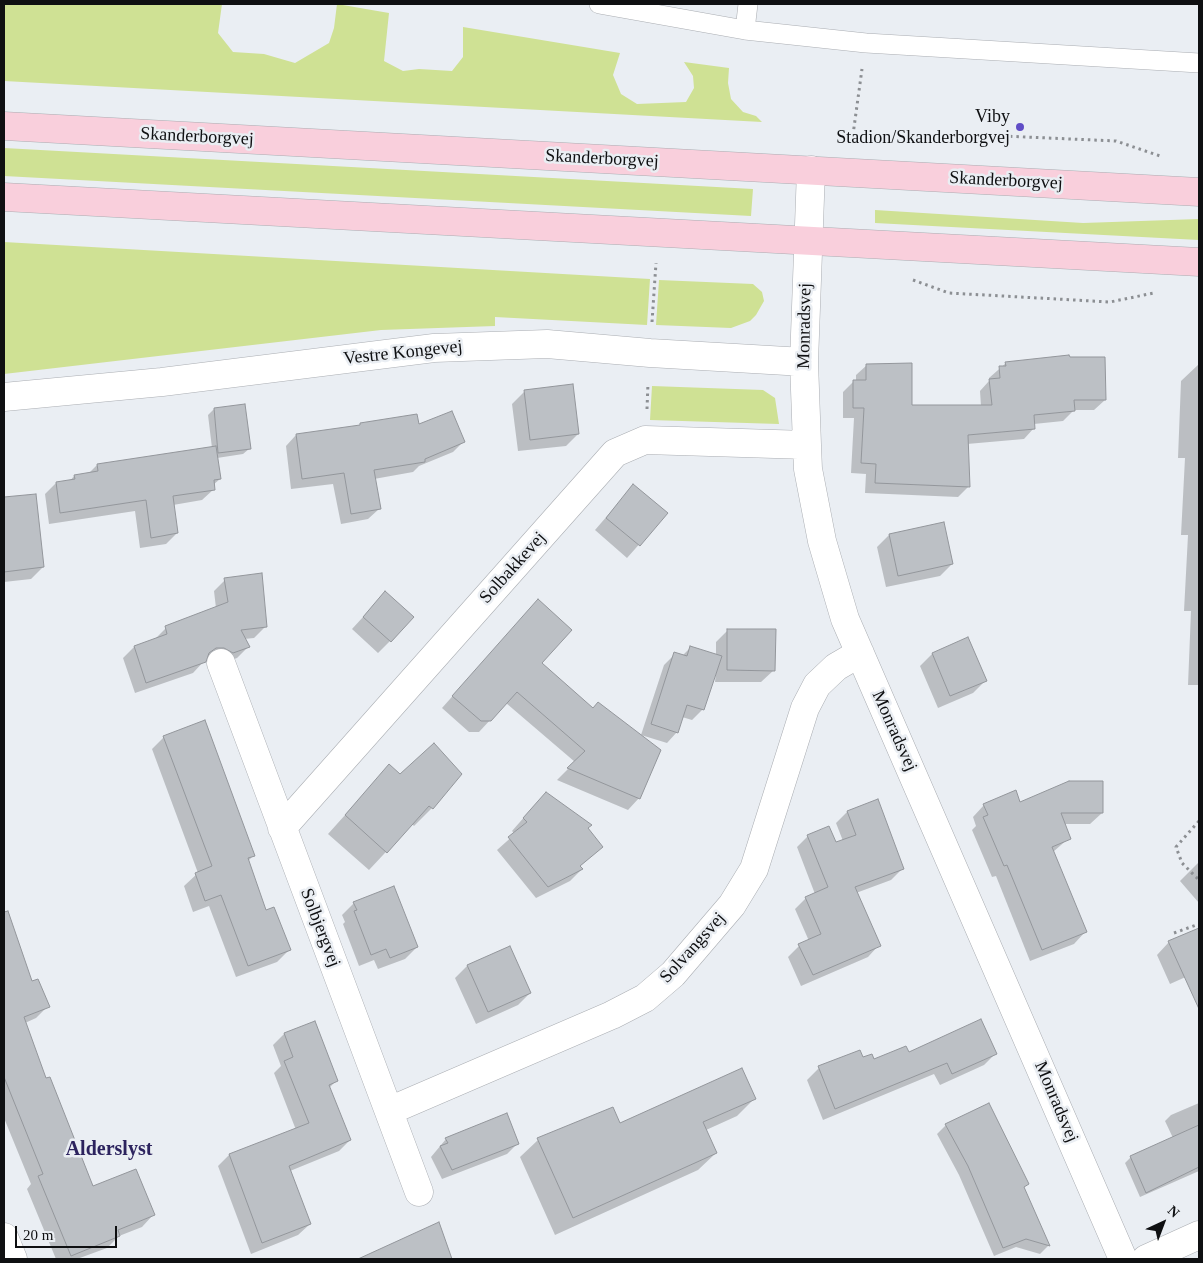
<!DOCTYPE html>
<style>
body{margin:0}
#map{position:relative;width:1203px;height:1263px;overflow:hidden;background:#eaeef3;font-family:"Times New Roman",serif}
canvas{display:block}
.frame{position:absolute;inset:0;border:5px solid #0f1012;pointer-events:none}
.north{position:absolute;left:1138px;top:1198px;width:50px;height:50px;-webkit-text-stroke:4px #eaeef3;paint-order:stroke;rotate:43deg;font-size:14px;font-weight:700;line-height:20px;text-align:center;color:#0f1012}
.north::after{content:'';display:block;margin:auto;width:18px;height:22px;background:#0f1012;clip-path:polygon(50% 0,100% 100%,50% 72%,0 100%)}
.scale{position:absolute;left:15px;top:1226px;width:102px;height:22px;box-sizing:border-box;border:2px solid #0f1012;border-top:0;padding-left:6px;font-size:15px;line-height:18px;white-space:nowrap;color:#0f1012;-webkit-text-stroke:4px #eaeef3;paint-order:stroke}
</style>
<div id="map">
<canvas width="1203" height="1263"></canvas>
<div class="frame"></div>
<div class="north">N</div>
<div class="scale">20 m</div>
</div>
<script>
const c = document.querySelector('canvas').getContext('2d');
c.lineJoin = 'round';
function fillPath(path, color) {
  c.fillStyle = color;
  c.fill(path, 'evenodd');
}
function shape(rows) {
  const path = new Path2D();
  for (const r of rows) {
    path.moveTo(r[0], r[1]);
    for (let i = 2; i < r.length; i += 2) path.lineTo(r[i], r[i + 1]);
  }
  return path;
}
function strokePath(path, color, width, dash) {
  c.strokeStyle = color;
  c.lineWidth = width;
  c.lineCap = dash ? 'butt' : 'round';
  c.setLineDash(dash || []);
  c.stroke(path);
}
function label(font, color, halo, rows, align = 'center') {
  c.font = font + ' "Times New Roman",serif';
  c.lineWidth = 5;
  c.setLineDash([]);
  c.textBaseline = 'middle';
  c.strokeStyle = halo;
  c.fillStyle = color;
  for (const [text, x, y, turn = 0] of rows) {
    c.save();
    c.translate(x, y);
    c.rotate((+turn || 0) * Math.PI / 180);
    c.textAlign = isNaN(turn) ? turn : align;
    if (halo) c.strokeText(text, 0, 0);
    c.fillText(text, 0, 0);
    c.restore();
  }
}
const green = shape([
 [4,4,222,4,218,33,233,52,264,54,295,63,329,43,334,28,337,4,389,13,384,61,403,71,419,69,452,71,463,57,463,27,620,53,613,75,621,94,637,104,686,102,694,88,693,76,684,62,729,68,728,83,731,99,743,112,756,116,762,122,4,81],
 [4,148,753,189,751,216,4,176],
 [875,210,1083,223,1199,219,1199,240,875,223],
 [4,242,650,279,647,325,495,317,495,326,381,330,4,374],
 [659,280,753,284,762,292,764,301,756,315,750,321,731,328,656,325],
 [652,386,763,390,775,398,779,424,650,420]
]);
const shadow = shape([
 [1006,363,1105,400,1094,410,1074,410,1063,421,1034,424,1034,428,1024,439,967,444,969,486,958,497,865,493,866,474,851,473,854,418,843,418,843,392,854,381,856,381,856,375,867,365,910,406,981,406,980,391,989,381,989,378],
 [1199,364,1199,685,1188,685,1191,611,1184,611,1188,535,1181,535,1185,458,1178,458,1181,381],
 [572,386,578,434,566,446,518,451,512,404,524,392],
 [214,409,249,449,243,454,217,458,220,479,213,485,214,489,202,500,173,505,177,533,166,544,140,548,135,511,49,524,45,494,56,483,70,481,74,476,88,474,97,465,212,448,208,415],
 [361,424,464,441,453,452,419,466,413,472,374,479,379,509,368,519,341,524,333,484,291,489,286,446,296,435,358,427],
 [633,486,667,513,627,558,595,530],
 [35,495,43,567,31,579,4,582,4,499],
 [889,535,952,564,940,576,886,587,877,547],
 [225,580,266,626,254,638,244,639,248,647,237,658,221,664,212,658,206,659,193,673,135,693,123,658,134,647,155,639,166,628,216,608,214,591],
 [538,600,540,663,639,798,628,810,557,780,575,762,506,703,479,732,469,732,442,708],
 [374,605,390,641,378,653,352,629],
 [728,630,774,670,761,682,715,682,716,672,703,709,692,720,682,717,677,732,667,743,641,735,664,665,675,654,682,656,691,647,716,656,716,642],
 [968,639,985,681,973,693,938,708,920,666,932,654],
 [164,737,254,855,247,862,265,912,289,950,277,962,236,977,209,906,193,912,184,886,198,873,152,749],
 [389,766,432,808,414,826,412,824,369,870,328,834],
 [877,801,902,869,891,880,856,893,879,945,868,957,801,986,788,957,799,946,809,941,795,909,806,898,815,894,797,847,808,836,835,844,843,841,836,823,847,812],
 [984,805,1102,813,1090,824,1064,824,1069,838,1053,852,1085,932,1074,944,1030,961,996,876,992,877,972,830,976,826,973,817],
 [534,806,587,828,602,847,579,867,582,869,570,881,536,898,497,850,515,834,512,831],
 [1199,862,1199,903,1180,881],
 [354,903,417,947,405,959,378,969,374,960,359,966,343,924,345,922,342,915],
 [1199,929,1199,971,1170,984,1157,955,1169,942],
 [509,947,530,993,518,1005,476,1024,455,978,467,966],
 [20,950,32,983,48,1006,36,1018,25,1023,45,1080,93,1187,153,1215,142,1227,119,1236,107,1248,77,1259,56,1259,27,1189,31,1184,4,1118,4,956],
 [315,1023,336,1081,329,1088,350,1140,339,1151,290,1171,310,1224,298,1235,251,1254,218,1166,229,1155,296,1130,274,1073,281,1066,273,1045,284,1034],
 [996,1053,984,1065,940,1085,934,1074,823,1120,807,1080,819,1068,863,1059,873,1061,908,1054],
 [755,1098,737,1116,706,1130,716,1153,698,1170,555,1235,520,1157,538,1140],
 [1199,1103,1199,1171,1140,1197,1125,1163,1131,1157,1173,1138,1165,1121,1171,1115],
 [946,1125,1027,1184,1023,1188,1048,1246,1040,1254,1016,1247,994,1256,959,1175,937,1134],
 [446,1139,518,1143,507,1154,442,1179,431,1157],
 [438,1223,450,1258,448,1259,363,1259]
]);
const building = shape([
 [1069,355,1070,357,1105,357,1106,400,1074,400,1075,411,1034,415,1035,429,968,435,970,487,875,483,876,464,861,463,864,408,853,408,853,380,866,380,866,364,912,363,912,405,992,405,989,379,1000,378,999,366,1006,366,1005,362,1069,355],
 [573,384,579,434,530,440,524,390,573,384],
 [245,404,251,449,218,453,214,408,245,404],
 [452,411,465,442,425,459,425,462,374,470,381,509,351,514,344,473,302,479,296,434,360,425,360,423,417,414,419,424,452,411],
 [216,446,221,479,214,480,215,490,173,496,178,533,151,538,146,500,60,513,56,482,75,479,74,475,98,471,97,464,216,446],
 [633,484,668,513,640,546,606,518,633,484],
 [36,494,44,567,4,572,4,497,36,494],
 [944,522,953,564,898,576,889,534,944,522],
 [262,573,267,627,241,630,250,647,233,653,224,648,216,648,209,653,206,662,146,683,134,646,167,634,165,626,228,602,224,578,262,573],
 [385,591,414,617,391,642,363,617,385,591],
 [538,599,572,630,542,663,593,708,598,702,661,750,640,799,567,768,585,751,517,692,491,721,481,721,452,696,538,599],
 [727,629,776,629,775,671,727,670,727,629],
 [968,637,987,681,950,696,932,653,968,637],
 [690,646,722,656,704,710,687,705,678,733,651,724,674,652,687,656,690,646],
 [205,720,255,856,248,858,266,910,274,907,291,950,248,966,221,895,205,901,195,873,212,866,163,736,205,720],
 [434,743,462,774,433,809,429,806,387,853,345,815,389,764,400,774,434,743],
 [1069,781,1103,781,1103,813,1061,813,1071,839,1052,847,1087,932,1042,950,1007,865,1004,866,983,817,988,815,983,804,1016,790,1020,802,1069,781],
 [546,792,592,825,588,828,603,847,580,866,583,869,548,887,508,837,527,822,523,818,546,792],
 [878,799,904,869,855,887,881,946,813,975,798,944,821,934,805,897,828,887,807,835,829,826,836,842,856,835,847,811,878,799],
 [394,886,418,947,390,958,386,949,371,955,354,911,357,910,353,902,394,886],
 [8,911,32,981,38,979,50,1007,24,1017,46,1078,50,1077,93,1186,136,1169,155,1215,118,1230,120,1236,71,1256,38,1176,43,1174,4,1077,4,912,8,911],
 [1199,928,1199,1009,1168,941,1199,928],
 [510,946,531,993,488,1012,467,965,510,946],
 [981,1019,997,1054,952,1074,947,1063,835,1109,818,1066,860,1050,863,1057,872,1054,874,1059,906,1046,909,1052,981,1019],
 [315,1021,338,1081,329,1085,351,1140,289,1166,311,1224,262,1243,229,1154,309,1123,284,1061,293,1057,284,1033,315,1021],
 [742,1068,756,1099,703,1122,717,1153,573,1218,537,1138,613,1107,620,1123,742,1068],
 [989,1103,1029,1184,1024,1187,1050,1246,1026,1239,1003,1248,968,1166,945,1124,989,1103],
 [507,1113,519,1144,452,1170,440,1146,448,1143,445,1138,507,1113],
 [1199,1125,1199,1167,1146,1193,1130,1156,1199,1125],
 [439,1222,452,1259,358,1259,439,1222]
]);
const path = shape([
 [852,142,862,69],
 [920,143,958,134,1116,141,1163,157],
 [913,280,949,293,1110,302,1154,293],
 [652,322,656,263],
 [647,409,648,383],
 [1199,821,1176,847,1182,863,1199,880],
 [1174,933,1199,924]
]);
const lane = shape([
 [599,4,745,30,866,43,1199,63],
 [745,30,748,4]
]);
const street = shape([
 [811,170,804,362,807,445,808,469,822,541,845,619,1123,1259],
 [4,397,162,382,434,348,547,344,650,353,804,362],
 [221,663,419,1192],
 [282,828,615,453,645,440,807,445],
 [389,1111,612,1015,645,998,673,974,732,905,754,869,805,708,817,685,836,667,860,653],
 [4,1237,13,1259],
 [1146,1259,1199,1235]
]);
const secondary = shape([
 [4,126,1199,192],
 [4,197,1199,262]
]);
const markers = [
 [1020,127,5,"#604dc6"]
];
const poiNames = [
 ["Viby",1010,117],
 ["Stadion/Skanderborgvej",1010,138]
];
const streetNames = [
 ["Skanderborgvej",197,137,3],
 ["Skanderborgvej",602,159,3],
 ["Skanderborgvej",1006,181,3],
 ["Monradsvej",805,326,-89],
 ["Vestre Kongevej",403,353,-6],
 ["Solbakkevej",513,568,-48],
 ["Monradsvej",894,731,66],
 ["Solbjergvej",320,928,69],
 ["Solvangsvej",693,948,-48],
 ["Monradsvej",1056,1102,67]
];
const quarterNames = [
 ["Alderslyst",109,1150]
];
fillPath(green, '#cfe194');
fillPath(shadow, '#0003');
fillPath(building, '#bcc0c5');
strokePath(building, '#93969b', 1);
strokePath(lane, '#aaadb2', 20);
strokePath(street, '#aaadb2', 29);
strokePath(secondary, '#aaadb2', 29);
strokePath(path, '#8c8f93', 3, [2.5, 4]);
strokePath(lane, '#fff', 19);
strokePath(street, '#fff', 28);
strokePath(secondary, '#f9cfdc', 28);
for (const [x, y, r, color] of markers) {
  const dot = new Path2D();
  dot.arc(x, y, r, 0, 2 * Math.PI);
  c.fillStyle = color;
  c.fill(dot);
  strokePath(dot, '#eaeef3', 2);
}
label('18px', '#0f1012', '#eaeef3', poiNames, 'right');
label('18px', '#0f1012', '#eaeef3', streetNames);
label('bold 20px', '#2c235e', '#eaeef3', quarterNames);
</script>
